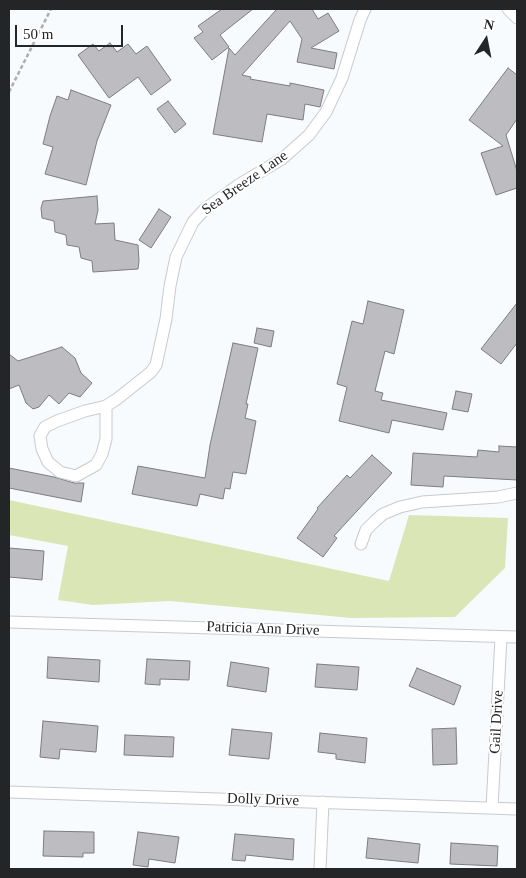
<!DOCTYPE html>
<style>
body{margin:0}
#map{position:relative;width:526px;height:878px;overflow:hidden;background:#f8fbfe;font-family:Georgia,serif}
canvas{display:block}
.frame{position:absolute;inset:0;border:10px solid #242526;pointer-events:none}
.north{position:absolute;left:461px;top:15px;width:50px;height:50px;-webkit-text-stroke:4px #fff;paint-order:stroke;rotate:11deg;font-size:14px;font-weight:700;line-height:20px;text-align:center;color:#242526}
.north::after{content:'';display:block;margin:auto;width:18px;height:22px;background:#242526;clip-path:polygon(50% 0,100% 100%,50% 72%,0 100%)}
.scale{position:absolute;left:15px;top:25px;width:108px;height:22px;box-sizing:border-box;border:2px solid #242526;border-top:0;padding-left:6px;font-size:15px;line-height:18px;white-space:nowrap;color:#242526;-webkit-text-stroke:4px #fff;paint-order:stroke}
</style>
<div id="map">
<canvas width="526" height="878"></canvas>
<div class="frame"></div>
<div class="north">N</div>
<div class="scale">50 m</div>
</div>
<script>
const c = document.querySelector('canvas').getContext('2d');
c.lineJoin = 'round';
function fillPath(path, color) {
  c.fillStyle = color;
  c.fill(path, 'evenodd');
}
function shape(rows) {
  const path = new Path2D();
  for (const r of rows) {
    path.moveTo(r[0], r[1]);
    for (let i = 2; i < r.length; i += 2) path.lineTo(r[i], r[i + 1]);
  }
  return path;
}
function strokePath(path, color, width, dash) {
  c.strokeStyle = color;
  c.lineWidth = width;
  c.lineCap = dash ? 'butt' : 'round';
  c.setLineDash(dash || []);
  c.stroke(path);
}
function label(font, color, halo, rows, align = 'center') {
  c.font = font + ' Georgia,serif';
  c.lineWidth = 4;
  c.setLineDash([]);
  c.textBaseline = 'middle';
  c.strokeStyle = halo;
  c.fillStyle = color;
  for (const [text, x, y, turn = 0] of rows) {
    c.save();
    c.translate(x, y);
    c.rotate((+turn || 0) * Math.PI / 180);
    c.textAlign = isNaN(turn) ? turn : align;
    if (halo) c.strokeText(text, 0, 0);
    c.fillText(text, 0, 0);
    c.restore();
  }
}
const green = shape([
 [9,500,389,581,409,515,508,518,505,568,455,617,351,618,170,601,93,605,58,600,68,546,9,535]
]);
const building = shape([
 [222,9,253,9,220,35,229,47,212,60,194,38,203,32,198,26,222,9],
 [277,9,312,9,318,19,328,13,339,31,311,48,337,53,334,69,297,62,302,39,290,21,242,75,251,77,250,79,290,86,290,83,324,90,320,107,305,104,303,120,267,114,262,142,213,134,229,48,235,55,277,9],
 [110,43,117,52,128,44,136,54,147,46,171,80,151,95,138,77,109,98,78,55,93,44,99,51,110,43],
 [508,68,517,75,517,119,506,135,517,171,517,188,496,195,481,153,503,146,469,120,508,68],
 [71,90,111,105,97,141,86,185,45,174,53,147,43,144,50,116,57,96,68,100,71,90],
 [168,101,186,124,175,133,157,109,168,101],
 [97,196,98,210,95,224,114,223,115,240,138,245,139,261,138,269,93,272,92,261,81,258,79,247,67,245,66,235,55,232,54,221,42,218,41,208,43,201,97,196],
 [159,209,171,217,151,248,139,240,159,209],
 [368,301,404,310,394,354,385,351,375,391,383,393,381,400,447,413,443,430,392,420,389,433,339,421,347,387,337,384,352,321,363,324,368,301],
 [517,303,517,343,501,364,481,349,517,303],
 [257,328,274,331,271,347,254,343,257,328],
 [233,343,258,348,246,404,248,404,245,418,256,421,246,474,233,472,230,489,225,488,223,499,200,494,197,506,132,494,138,466,205,478,210,445,233,343],
 [62,347,75,358,81,373,92,383,80,397,69,393,59,404,49,395,39,407,33,409,26,403,19,385,9,389,9,354,18,361,62,347],
 [456,391,472,394,468,412,452,409,456,391],
 [499,446,517,447,517,480,444,476,443,487,411,485,413,453,477,457,478,450,499,452,499,446],
 [372,455,392,473,334,536,337,538,323,557,297,538,318,509,317,508,347,475,350,478,372,455],
 [9,468,54,477,74,483,84,483,81,502,9,488,9,468],
 [9,548,44,551,42,580,9,577,9,548],
 [48,657,100,660,99,682,47,678,48,657],
 [147,659,190,661,189,680,160,679,160,685,145,684,147,659],
 [231,662,269,668,266,692,227,686,231,662],
 [317,664,359,667,357,690,315,687,317,664],
 [417,668,461,686,454,705,409,686,417,668],
 [43,721,98,726,96,752,60,749,59,759,40,757,43,721],
 [456,728,457,764,433,765,432,729,456,728],
 [232,729,272,733,269,759,229,755,232,729],
 [320,733,367,738,365,763,336,759,336,754,318,752,320,733],
 [125,735,174,737,173,757,124,755,125,735],
 [44,831,94,832,94,853,83,853,83,857,43,856,44,831],
 [138,832,179,837,175,863,149,859,148,867,133,865,138,832],
 [235,834,294,839,293,860,246,855,245,861,232,860,235,834],
 [368,838,420,844,418,863,366,858,368,838],
 [451,843,498,846,497,866,450,864,451,843]
]);
const path = shape([
 [9,92,51,9]
]);
const street = shape([
 [508,9,517,18],
 [106,406,106,439,102,454,96,465,76,476,60,472,48,462,42,449,40,436,45,427,57,421,85,411,106,406,117,399,151,372,156,365,166,319,170,286,176,257,193,222,205,209,240,184,282,159,309,135,326,112,342,78,360,20,365,9],
 [361,544,366,530,375,521,383,514,400,507,422,502,498,497,517,493],
 [9,622,517,637],
 [9,792,517,809],
 [492,808,501,637],
 [320,869,323,802]
]);
const streetNames = [
 ["Sea Breeze Lane",245,183,-35],
 ["Patricia Ann Drive",263,629,2],
 ["Gail Drive",497,722,-87],
 ["Dolly Drive",263,800,2]
];
fillPath(green, '#dbe6b7');
fillPath(building, '#bdbcc1');
strokePath(building, '#7d7c81', 1);
strokePath(street, '#c7cace', 13);
strokePath(path, '#acaeb1', 2.5, [4, 2.5]);
strokePath(street, '#fff', 11);
label('15px', '#242526', '#fff', streetNames);
</script>
